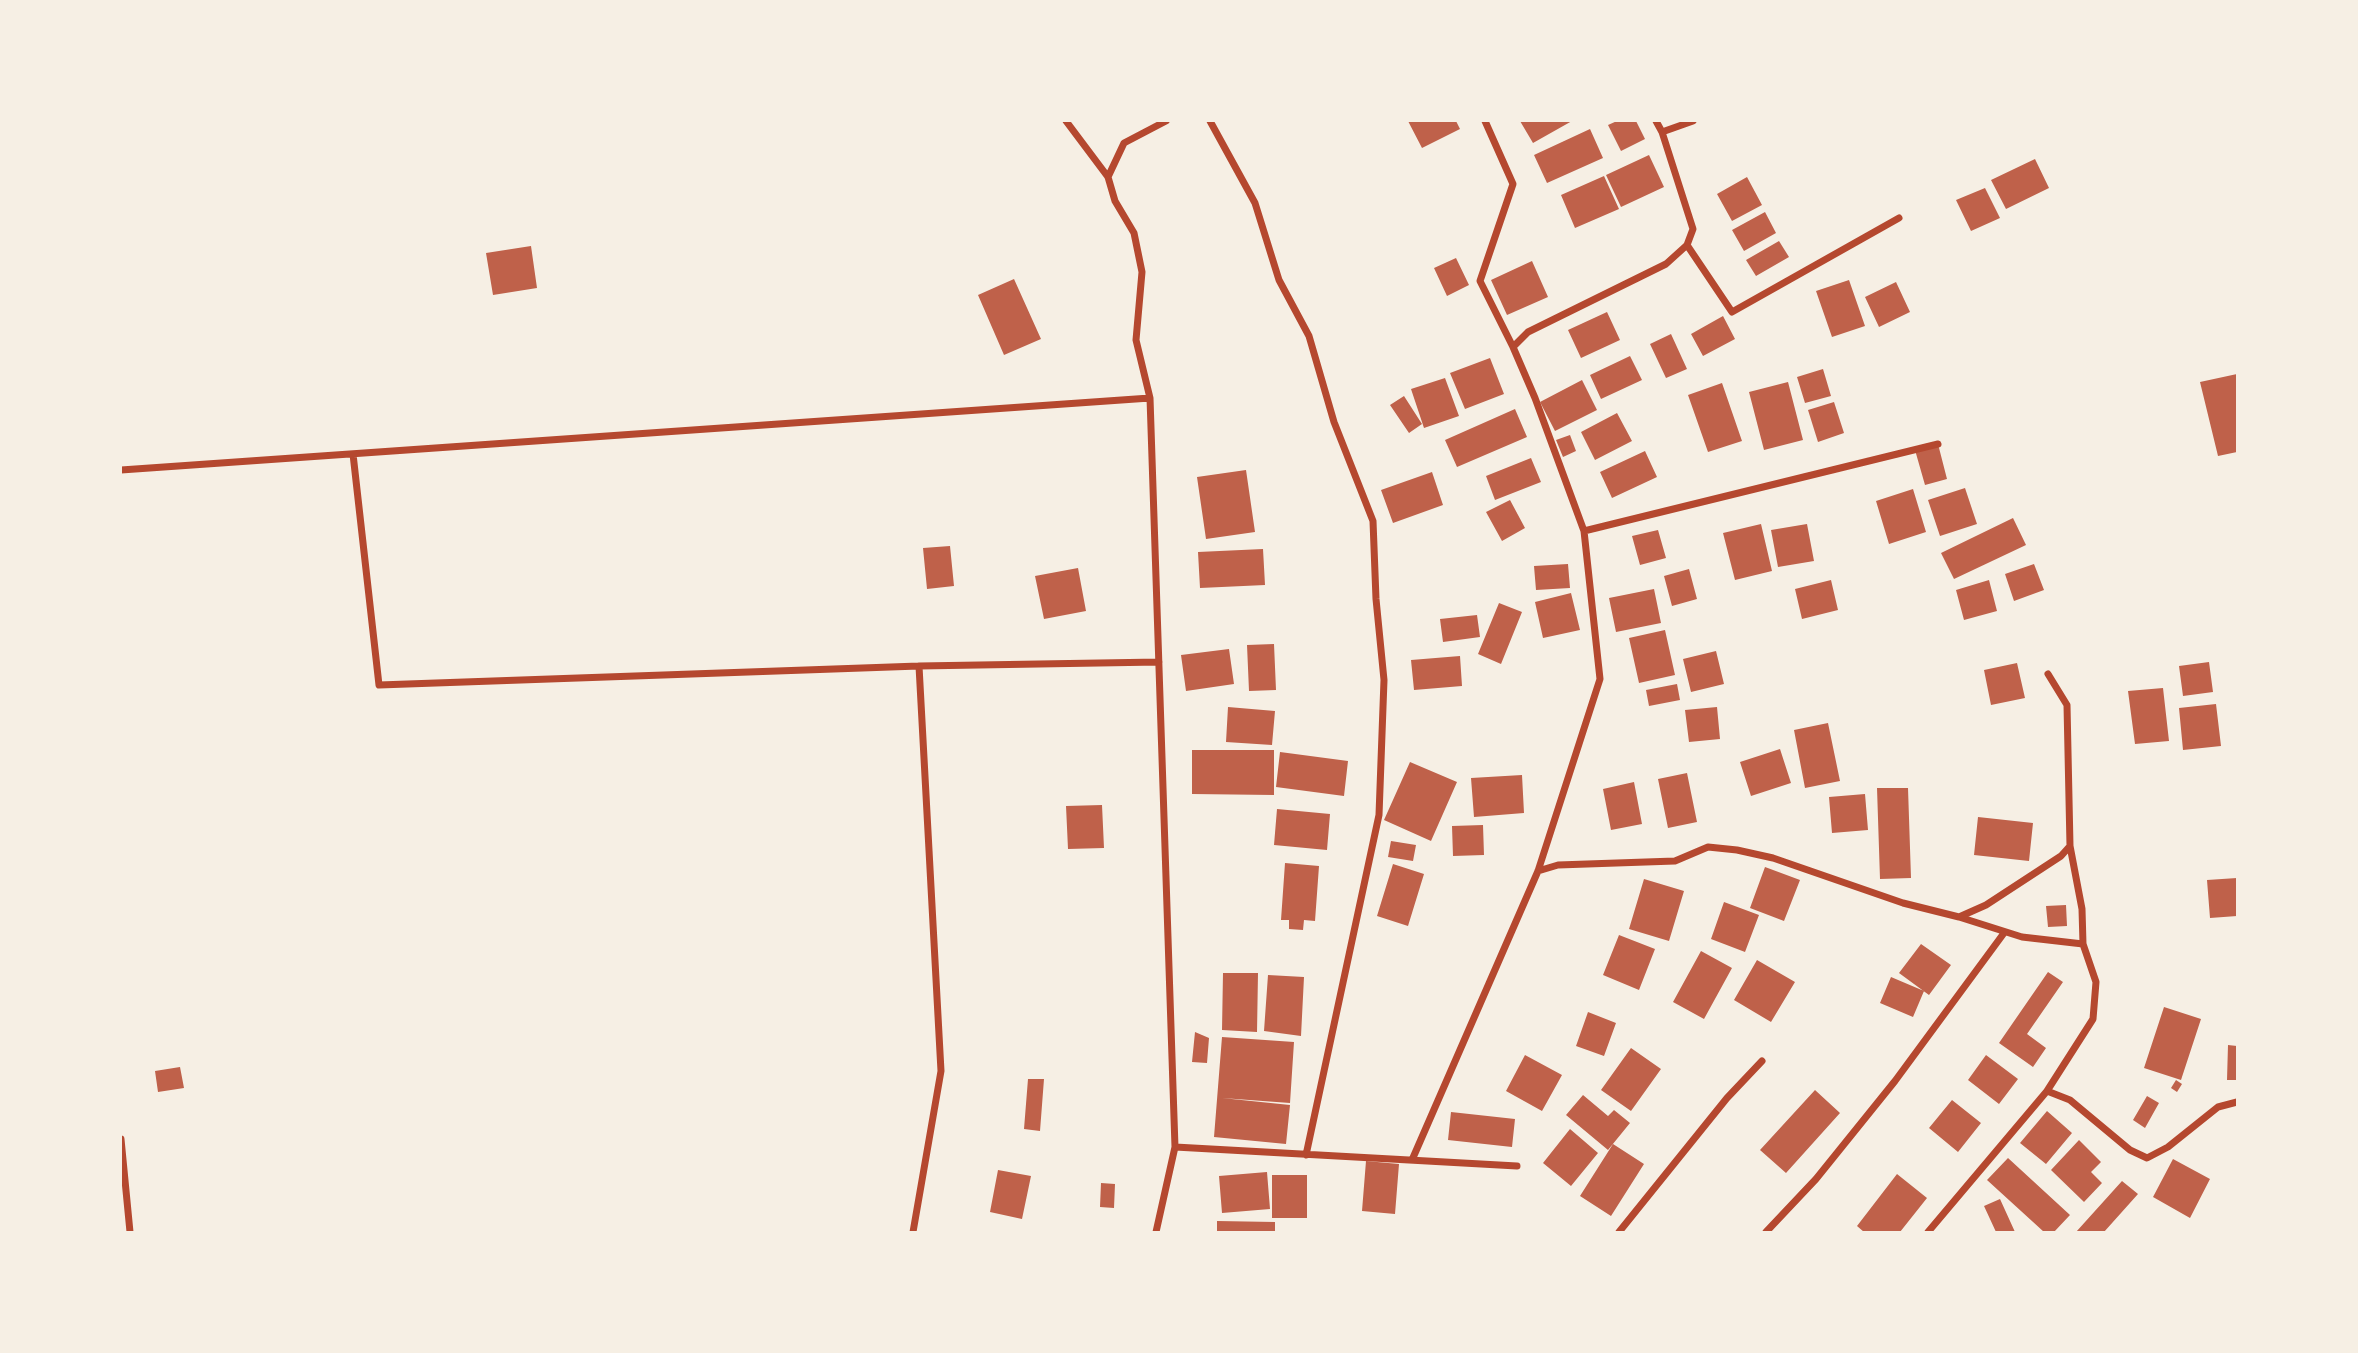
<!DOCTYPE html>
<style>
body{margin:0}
#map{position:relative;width:2358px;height:1353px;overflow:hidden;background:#f6efe4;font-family:Montserrat,sans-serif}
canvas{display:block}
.frame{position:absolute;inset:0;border:122px solid #f6efe4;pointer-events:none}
</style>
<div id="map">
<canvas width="2358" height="1353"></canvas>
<div class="frame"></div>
</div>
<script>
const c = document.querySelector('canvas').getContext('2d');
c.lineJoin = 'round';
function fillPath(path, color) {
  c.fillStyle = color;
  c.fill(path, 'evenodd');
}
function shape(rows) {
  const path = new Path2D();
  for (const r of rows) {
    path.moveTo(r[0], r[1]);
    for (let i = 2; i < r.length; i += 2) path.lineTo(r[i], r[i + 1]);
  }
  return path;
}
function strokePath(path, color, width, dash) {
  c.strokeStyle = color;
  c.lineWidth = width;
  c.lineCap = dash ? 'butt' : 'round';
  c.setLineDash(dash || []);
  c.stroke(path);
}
const building = shape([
 [1408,121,1456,121,1460,129,1422,148],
 [1520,121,1572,121,1533,143],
 [1617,121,1636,121,1645,139,1621,151,1608,125],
 [1590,129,1603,158,1547,183,1534,155],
 [1649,155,1664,187,1621,207,1606,175],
 [2035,159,2049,188,2006,209,1991,180],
 [1604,176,1619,209,1575,228,1561,195],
 [1747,177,1762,205,1732,221,1717,194],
 [1985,188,2000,218,1971,231,1956,200],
 [1765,212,1776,233,1744,251,1732,230],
 [1779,241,1789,257,1756,276,1746,260],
 [531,246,537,288,493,295,486,253],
 [1456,258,1469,285,1447,296,1434,268],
 [1532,261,1548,297,1507,315,1491,280],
 [1014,279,1041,339,1004,355,978,295],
 [1849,280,1865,326,1832,337,1816,291],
 [1896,282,1910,312,1879,327,1865,297],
 [1607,312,1620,340,1581,358,1568,330],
 [1723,316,1735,339,1703,356,1691,334],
 [1671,334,1687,369,1666,378,1650,344],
 [1630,356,1642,380,1601,399,1590,375],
 [1490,358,1504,394,1465,409,1450,373],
 [1823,369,1831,396,1805,403,1797,377],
 [2237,374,2237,452,2218,456,2200,382],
 [1445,378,1459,416,1424,428,1411,389],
 [1582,380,1597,410,1555,431,1540,402],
 [1788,382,1803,440,1764,450,1749,392],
 [1722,383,1742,441,1708,452,1688,395],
 [1404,396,1422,424,1409,433,1390,405],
 [1834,402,1844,433,1818,442,1808,410],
 [1515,409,1527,437,1457,467,1445,440],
 [1617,413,1632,441,1595,460,1581,432],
 [1570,435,1576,451,1563,457,1556,440],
 [1938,444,1947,479,1925,485,1915,450],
 [1645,451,1657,477,1612,498,1600,472],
 [1531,458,1541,482,1495,500,1486,476],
 [1246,470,1255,532,1206,539,1197,477],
 [1432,472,1443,505,1393,523,1381,490],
 [1965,488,1977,524,1940,536,1928,500],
 [1913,489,1926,532,1889,544,1876,501],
 [1510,500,1525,528,1502,541,1486,512],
 [2013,518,2026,545,1954,579,1941,553],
 [1761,524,1772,571,1735,580,1723,533],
 [1807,524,1814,561,1778,567,1771,530],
 [1658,530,1666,558,1640,565,1632,536],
 [950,546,954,586,927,589,923,548],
 [1263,549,1265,585,1200,588,1198,552],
 [1568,564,1570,588,1536,590,1534,566],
 [2034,564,2044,590,2014,601,2005,574],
 [1078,568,1086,611,1044,619,1035,576],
 [1689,569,1697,599,1672,606,1664,576],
 [1831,580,1838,610,1802,619,1795,589],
 [1989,580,1997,611,1964,620,1956,590],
 [1654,589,1661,623,1616,632,1609,598],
 [1571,593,1580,630,1543,638,1535,602],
 [1499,603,1522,612,1501,664,1478,654],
 [1477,615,1480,637,1443,642,1440,619],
 [1665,630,1675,675,1639,683,1629,638],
 [1274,644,1276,690,1249,691,1247,645],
 [1229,649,1234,684,1186,691,1181,655],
 [1716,651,1724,684,1691,692,1683,659],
 [1460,656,1462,686,1414,690,1411,660],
 [2209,662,2213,692,2183,696,2179,666],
 [2017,663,2025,698,1991,705,1984,670],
 [1677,684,1680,700,1649,706,1646,690],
 [2163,688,2169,741,2135,744,2128,691],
 [2216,704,2221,746,2183,750,2179,708],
 [1228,707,1275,711,1272,745,1226,742],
 [1717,707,1720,739,1689,742,1685,710],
 [1828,723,1840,781,1805,788,1794,730],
 [1780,749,1791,783,1751,796,1740,762],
 [1192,750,1274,750,1274,795,1192,794],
 [1280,752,1348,761,1344,796,1276,787],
 [1410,762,1457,782,1431,841,1384,820],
 [1687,773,1697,822,1668,828,1658,779],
 [1522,775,1524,813,1474,817,1471,778],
 [1634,782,1642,824,1611,830,1603,789],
 [1877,788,1908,788,1911,878,1880,879],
 [1865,794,1868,830,1832,833,1829,797],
 [1102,805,1104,848,1068,849,1066,806],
 [1277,809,1330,814,1327,850,1274,845],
 [1978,817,2033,823,2029,861,1974,855],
 [1483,825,1484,855,1453,856,1452,826],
 [1391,841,1416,845,1413,861,1388,857],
 [1285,863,1319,866,1315,921,1304,920,1303,930,1289,929,1289,920,1281,920],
 [1393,864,1424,874,1408,926,1377,916],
 [1765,867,1800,880,1784,921,1750,908],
 [2237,878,2237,916,2210,918,2207,880],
 [1644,879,1684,891,1669,941,1629,929],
 [1724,902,1759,915,1745,952,1711,939],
 [2066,905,2067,926,2048,927,2046,906],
 [1619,935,1655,949,1639,990,1603,975],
 [1921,944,1951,965,1929,995,1899,973],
 [1701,951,1732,968,1704,1019,1673,1002],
 [1757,960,1795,982,1771,1022,1734,1000],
 [2048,972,2063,982,2027,1034,2046,1048,2033,1067,1999,1043],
 [1223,973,1258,973,1257,1032,1222,1030],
 [1268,975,1304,977,1301,1036,1264,1031],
 [1891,977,1924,991,1913,1017,1880,1003],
 [2164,1007,2201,1019,2181,1080,2144,1068],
 [1588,1012,1616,1023,1604,1056,1576,1046],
 [1195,1032,1209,1038,1207,1063,1192,1062],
 [1222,1037,1294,1042,1290,1103,1222,1098,1290,1105,1286,1144,1214,1137],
 [2228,1045,2237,1046,2237,1080,2227,1080],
 [1631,1048,1661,1069,1631,1111,1601,1090],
 [1525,1055,1562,1075,1542,1111,1506,1091],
 [1986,1055,2018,1079,1999,1104,1968,1080],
 [180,1067,184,1088,158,1092,155,1071],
 [1028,1079,1044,1079,1040,1131,1024,1129],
 [2176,1080,2182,1084,2177,1092,2171,1088],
 [1815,1090,1840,1113,1786,1173,1760,1150],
 [1583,1095,1608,1116,1614,1110,1630,1123,1608,1150,1566,1115],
 [2147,1096,2159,1103,2145,1128,2133,1120],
 [1952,1100,1981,1123,1958,1152,1929,1128],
 [2047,1111,2072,1133,2046,1164,2020,1143],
 [1451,1112,1515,1119,1512,1147,1448,1140],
 [1570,1129,1598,1153,1571,1186,1543,1163],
 [2079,1140,2101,1162,2091,1172,2102,1183,2084,1202,2051,1170],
 [1613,1144,1644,1164,1611,1216,1580,1196],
 [2008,1158,2070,1215,2054,1232,2044,1232,1987,1180],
 [2173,1159,2210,1179,2190,1218,2153,1197],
 [1366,1161,1399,1164,1395,1214,1362,1211],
 [998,1170,1031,1176,1022,1219,990,1212],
 [1267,1172,1270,1209,1222,1213,1219,1176],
 [1897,1174,1927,1198,1900,1232,1864,1232,1857,1226],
 [1272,1175,1307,1175,1307,1218,1272,1218],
 [2122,1181,2138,1194,2104,1232,2076,1232],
 [1101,1183,1115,1184,1114,1208,1100,1207],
 [2000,1199,2015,1232,1996,1232,1984,1206],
 [1217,1221,1275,1222,1275,1232,1217,1232]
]);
const minor = shape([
 [1066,121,1108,177,1115,201,1134,233,1142,272,1136,340,1150,398,1175,1147,1156,1232],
 [1210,121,1255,203,1279,280,1309,336,1334,422,1373,521,1376,599,1384,680,1379,815,1306,1155],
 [1485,121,1513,184,1480,281,1513,347],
 [1656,121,1662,132],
 [1108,177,1124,143,1166,121],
 [1687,245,1732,312,1899,218],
 [353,454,379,685,919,666,1159,662],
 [121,470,1150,398],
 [1584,531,1938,444],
 [1538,871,1558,865,1675,861,1708,847,1737,850,1773,858,1903,903,1959,917,1986,905,2061,856,2070,846,2067,705,2048,674],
 [1959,917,2022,937,2083,944],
 [2047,1091,2093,1019,2096,982,2083,944,2082,909,2070,846],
 [121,1139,130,1232],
 [1175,1147,1517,1166],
 [1412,1160,1538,871,1600,679,1584,531,1535,398,1513,347,1528,332,1666,264,1687,245,1693,229,1662,132,1693,121],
 [913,1232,941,1071,919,666],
 [1619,1232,1727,1098,1762,1061],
 [1766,1232,1816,1179,1895,1081,2004,933],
 [1928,1232,2047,1091,2070,1100,2130,1150,2147,1158,2168,1147,2218,1107,2237,1102]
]);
fillPath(building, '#bf614a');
strokePath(minor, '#b5482f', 7);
</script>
